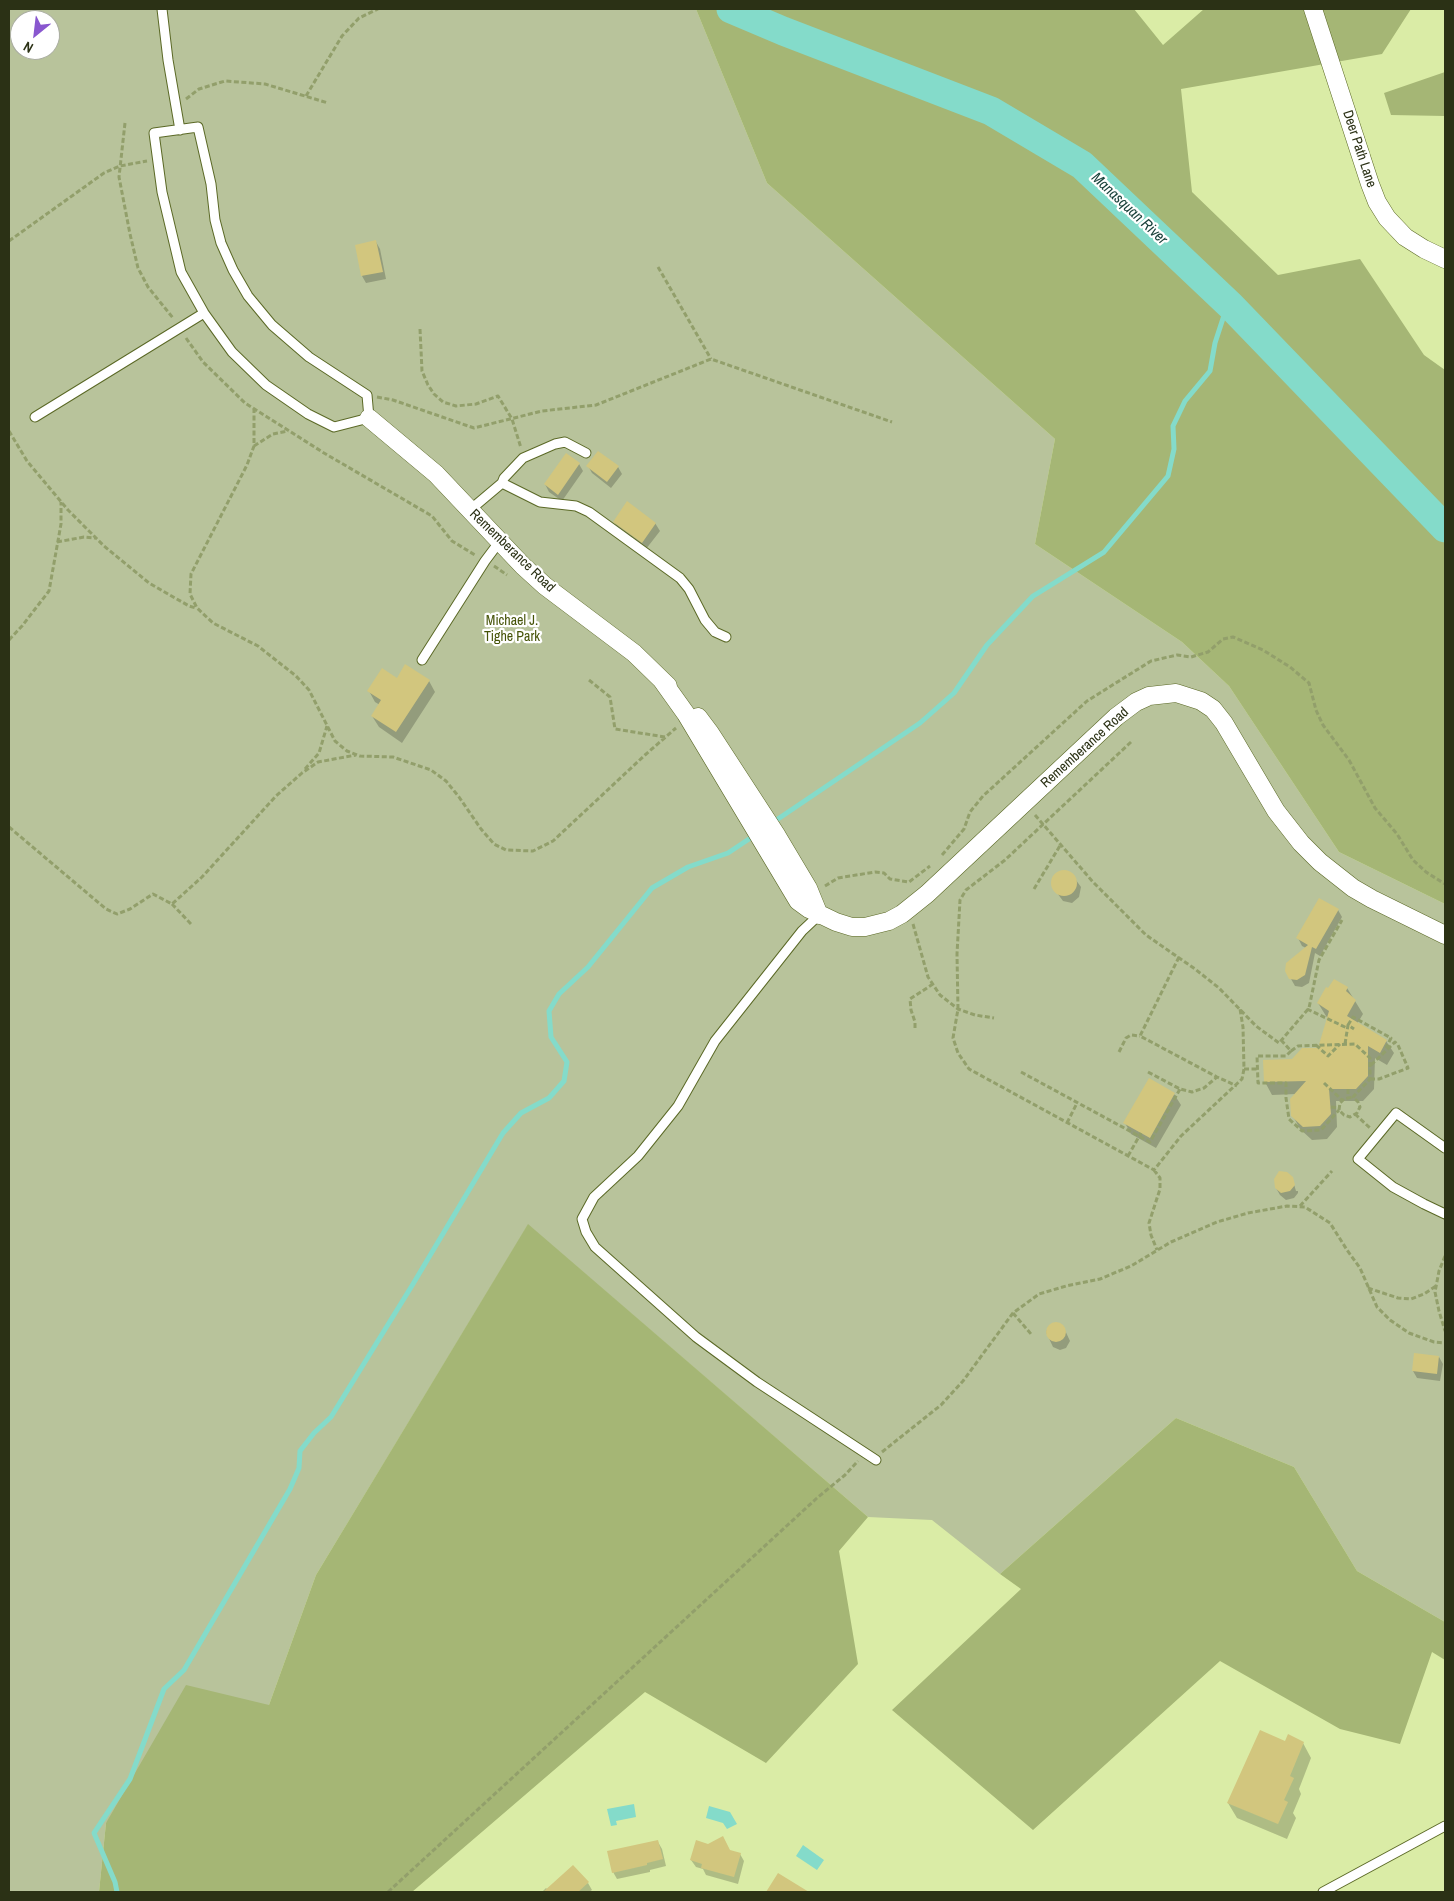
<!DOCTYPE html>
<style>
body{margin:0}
#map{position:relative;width:1454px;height:1901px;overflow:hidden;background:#daeca6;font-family:"Archivo Narrow",sans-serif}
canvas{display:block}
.frame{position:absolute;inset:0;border:10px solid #2b3115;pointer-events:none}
.north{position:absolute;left:10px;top:10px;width:50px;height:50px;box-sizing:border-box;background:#fff;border:1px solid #aaada1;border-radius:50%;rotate:209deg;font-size:14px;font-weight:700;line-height:20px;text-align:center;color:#2b3115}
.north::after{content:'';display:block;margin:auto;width:18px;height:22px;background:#8957cf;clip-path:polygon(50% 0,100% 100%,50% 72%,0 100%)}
</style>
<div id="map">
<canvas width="1454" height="1901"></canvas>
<div class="frame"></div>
<div class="north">N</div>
</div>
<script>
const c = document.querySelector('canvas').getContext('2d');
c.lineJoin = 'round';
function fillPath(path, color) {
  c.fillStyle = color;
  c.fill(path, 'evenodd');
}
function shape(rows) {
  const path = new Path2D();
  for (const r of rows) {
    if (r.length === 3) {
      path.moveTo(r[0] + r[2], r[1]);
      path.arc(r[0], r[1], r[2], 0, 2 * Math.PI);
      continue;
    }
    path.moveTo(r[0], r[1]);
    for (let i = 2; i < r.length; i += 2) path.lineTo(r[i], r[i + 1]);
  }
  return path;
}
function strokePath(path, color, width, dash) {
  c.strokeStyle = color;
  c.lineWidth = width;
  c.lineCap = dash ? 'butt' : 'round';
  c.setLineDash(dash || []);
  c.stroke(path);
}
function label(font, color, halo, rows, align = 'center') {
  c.font = font + ' "Archivo Narrow",sans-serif';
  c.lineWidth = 4.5;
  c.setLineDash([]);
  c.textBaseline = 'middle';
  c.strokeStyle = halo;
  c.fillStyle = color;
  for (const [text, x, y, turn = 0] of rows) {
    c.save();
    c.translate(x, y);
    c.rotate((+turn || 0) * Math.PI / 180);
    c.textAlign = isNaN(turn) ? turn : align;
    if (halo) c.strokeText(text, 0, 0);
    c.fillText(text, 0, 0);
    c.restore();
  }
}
const green = shape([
 [9,9,696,9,767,183,1055,439,1035,544,1182,642,1229,686,1339,852,1445,904,1445,1622,1357,1571,1294,1467,1176,1418,1000,1574,932,1520,868,1517,528,1225,316,1575,269,1705,106,1823,99,1892,9,1892],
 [20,20,50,20,50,50,20,50]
]);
const forest = shape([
 [696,9,1134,9,1163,45,1204,9,1411,9,1382,54,1181,89,1192,192,1278,275,1360,259,1424,355,1445,370,1445,904,1339,852,1229,686,1182,642,1035,544,1055,439,767,183],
 [1445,72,1445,116,1391,115,1384,93],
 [528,1224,868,1517,839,1551,858,1664,766,1763,645,1692,412,1892,99,1892,106,1823,186,1685,269,1705,316,1575],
 [1176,1418,1294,1467,1357,1571,1445,1622,1445,1660,1432,1652,1400,1744,1340,1729,1220,1661,1033,1830,892,1710,1021,1589,1000,1574]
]);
const water = shape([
 [634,1804,636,1817,616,1821,617,1825,611,1826,607,1809],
 [709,1806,730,1812,737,1824,727,1829,723,1823,706,1818],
 [803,1845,824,1860,817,1870,796,1856]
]);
const shadow = shape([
 [376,242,380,249,386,279,366,283,362,276],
 [579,464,583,471,562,501,549,492,545,484],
 [588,466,618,467,622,474,611,488,592,473],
 [614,522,655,523,660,531,646,549,618,529],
 [397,679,429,681,435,692,402,743,379,727,372,716,380,705,375,702,369,691],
 [1061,871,1070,872,1081,887,1079,897,1072,903,1063,901,1052,886,1055,877],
 [1338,910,1342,917,1320,956,1315,953,1309,983,1302,987,1295,986,1286,970,1306,948,1302,946,1298,938],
 [1347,988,1363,1014,1357,1024,1386,1041,1394,1053,1387,1065,1375,1058,1374,1089,1363,1101,1336,1101,1337,1127,1327,1139,1312,1140,1300,1129,1293,1116,1296,1094,1272,1095,1265,1082,1293,1060,1318,1049,1328,1018,1326,1016,1318,1003],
 [1174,1094,1181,1105,1156,1148,1131,1134,1125,1123],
 [1293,1181,1296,1191,1298,1191,1298,1193,1294,1198,1286,1200,1280,1195,1276,1188],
 [1057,1323,1063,1326,1070,1341,1066,1348,1060,1350,1053,1347,1046,1332,1049,1326],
 [1439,1357,1443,1364,1440,1381,1417,1378,1413,1371],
 [1285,1743,1303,1743,1311,1758,1299,1789,1301,1794,1293,1813,1296,1818,1287,1839,1237,1818,1228,1803],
 [658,1842,662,1849,666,1866,650,1870,650,1872,617,1879,613,1872],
 [729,1851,740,1854,744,1861,738,1884,706,1875,703,1869,696,1867,691,1860],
 [588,1883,592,1890,589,1892,542,1892,546,1888,548,1890]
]);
const stream = shape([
 [772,823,920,723,954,693,987,645,1033,596,1104,552,1168,476,1174,449,1173,426,1185,401,1210,371,1215,343,1228,303],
 [117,1892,115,1882,94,1833,130,1779,164,1689,184,1670,290,1489,299,1468,300,1451,314,1433,331,1417,413,1284,503,1133,521,1113,549,1098,564,1081,567,1062,551,1037,549,1011,559,994,588,967,652,888,688,867,728,853,755,835]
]);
const river = shape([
 [731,9,783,31,991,111,1082,165,1231,306,1445,528]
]);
const building = shape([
 [376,240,383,272,361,276,355,245],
 [598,451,619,466,607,482,586,466],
 [566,453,580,463,558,495,544,484],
 [627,501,656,523,642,543,613,522],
 [405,664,430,680,396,732,371,716,381,700,367,691,382,668,397,678],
 [1064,883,13],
 [1319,898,1339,909,1316,949,1312,947,1305,975,1297,980,1289,979,1285,971,1286,963,1308,945,1296,938],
 [1334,979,1348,987,1346,991,1356,1000,1347,1016,1387,1040,1380,1053,1368,1046,1368,1076,1356,1089,1329,1089,1331,1114,1320,1126,1303,1127,1291,1116,1290,1099,1306,1081,1264,1082,1263,1060,1292,1059,1302,1048,1318,1048,1329,1011,1317,1003,1326,987,1328,988],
 [1149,1078,1175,1093,1150,1138,1123,1123],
 [1279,1171,1287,1172,1293,1177,1295,1185,1290,1191,1281,1193,1275,1188,1274,1179],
 [1056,1332,10],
 [1414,1353,1439,1356,1437,1374,1412,1371],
 [1260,1730,1285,1741,1288,1734,1304,1742,1290,1776,1294,1778,1284,1800,1288,1802,1278,1824,1227,1803],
 [723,1836,730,1850,741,1853,734,1877,701,1868,702,1864,690,1860,696,1840,708,1844],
 [658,1840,663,1859,647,1863,647,1865,612,1873,607,1851],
 [573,1865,589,1882,578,1892,543,1892],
 [778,1873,809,1892,766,1892]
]);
const path = shape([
 [306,96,342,36,359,18,378,9],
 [186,99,199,89,225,81,265,84,328,103],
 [125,123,119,177,130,234,138,268,148,287,173,318],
 [9,241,104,173,120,166,147,161],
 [658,267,711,359],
 [420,329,422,371,428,385,434,394,443,402,456,406,476,404,498,396,512,419,521,448],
 [186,338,203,362,245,403,324,453,432,516,452,541,475,555],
 [377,397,393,400,474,428,542,411,596,405,711,359,892,422],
 [254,408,254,446,247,465,191,574,190,594,197,608,213,623,258,646,296,676,309,690,335,741,347,751,360,756,393,757,431,770,446,781,459,797,481,829,494,844,506,850,533,851,553,841,645,755,676,728],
 [9,431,27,461,68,510,104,546,149,583,189,606,196,608],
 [254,446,273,434,288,431],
 [57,542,84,537,95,538],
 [494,566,507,575],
 [9,640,22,626,49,591,61,524,61,502],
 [589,680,610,697,615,729,665,737],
 [1131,742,1005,860,966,890,960,900,957,954,958,1009,953,1038,958,1053,969,1069,1154,1170,1181,1136,1242,1079,1244,1069,1243,1027,1240,1009],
 [305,769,319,753,327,726],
 [1035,815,1093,882,1146,935,1195,969,1219,988,1256,1026,1279,1043,1309,1008,1319,960,1342,920],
 [9,827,106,909,117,914,130,909,153,894,172,904,202,877,276,796,302,773,318,762,356,755],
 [942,855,964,829,970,812,983,796,1087,701,1151,661,1177,655,1191,657,1208,652,1223,639,1233,637,1263,650,1290,667,1309,683,1316,710,1323,725,1349,760,1375,808,1397,834,1413,860,1426,872,1445,884],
 [825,886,838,878,875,872,884,873,890,879,909,882,930,866],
 [1034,889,1061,844],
 [172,904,191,924],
 [913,924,928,977,940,995,958,1009,975,1015,994,1018],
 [1179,957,1140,1036,1217,1077,1237,1086],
 [1307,1009,1347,1028],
 [1348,1025,1353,1017,1391,1038,1386,1048],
 [915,1028,915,1022,911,1010,910,999,933,984],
 [1281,1040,1291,1051,1298,1046,1355,1044,1370,1058,1370,1079,1353,1097,1358,1102,1360,1107,1357,1113,1350,1117,1344,1115,1339,1110,1340,1103,1344,1099,1353,1097],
 [1345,1044,1348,1025,1354,1029],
 [1316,1045,1328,1056,1340,1044],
 [1291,1051,1286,1056,1257,1056,1258,1083,1286,1083,1286,1098,1289,1119,1302,1131,1321,1130,1339,1110],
 [1119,1052,1126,1038,1131,1035,1140,1036],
 [1244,1069,1257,1069],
 [1021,1072,1150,1142,1180,1089],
 [1148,1072,1180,1089,1192,1092,1204,1088,1217,1077],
 [1370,1079,1379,1079,1408,1068,1398,1045,1395,1042,1370,1066],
 [1324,1083,1343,1101],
 [1348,1089,1348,1097],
 [1331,1107,1340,1108],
 [1355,1114,1370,1128],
 [1067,1123,1077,1103],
 [1128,1156,1141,1133],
 [1154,1170,1160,1178,1160,1189,1149,1223,1151,1235,1157,1250],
 [1300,1206,1332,1171],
 [1445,1256,1439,1271,1435,1292,1439,1311,1445,1331],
 [1368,1288,1398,1298,1411,1299,1424,1294,1436,1286],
 [1013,1313,1031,1334],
 [882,1452,941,1405,963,1381,1013,1313,1039,1294,1066,1286,1100,1279,1131,1266,1171,1242,1217,1222,1248,1213,1287,1206,1305,1207,1330,1223,1347,1250,1360,1268,1377,1307,1390,1320,1409,1333,1434,1342,1445,1343],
 [388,1892,817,1498,845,1475,858,1461]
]);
const lane = shape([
 [162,9,168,60,180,130],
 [198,127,211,184,215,220,221,243,233,270,248,296,272,325,309,357,367,395,369,418,334,427,308,414,266,385,232,352,204,313,181,272,162,192,154,133,198,127],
 [35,417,204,313],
 [502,483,504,478,523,458,555,444,565,442,586,453],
 [470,510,502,483,540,502,576,506,589,512,680,578,689,589,705,620,715,632,726,637],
 [422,660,485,561,500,541],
 [819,915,802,931,715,1041,678,1106,638,1156,594,1197,582,1219,586,1232,595,1247,696,1337,757,1382,876,1460],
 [1445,1148,1396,1113,1358,1159,1393,1187,1424,1204,1445,1214],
 [1323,1892,1445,1826]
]);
const street = shape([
 [1313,9,1370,184,1377,202,1387,218,1405,237,1424,249,1445,259],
 [369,418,436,474,523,566,545,586,634,653,668,686],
 [661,679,686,714,798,901,809,909,836,922,852,927,865,927,889,921,902,914,927,894,1116,717,1136,702,1149,696,1176,693,1201,701,1213,709,1224,723,1276,811,1301,843,1320,862,1353,888,1372,899,1445,935],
 [698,717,710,733,777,836,808,888,819,915]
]);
const streetNames = [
 ["Deer Path Lane",1359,149,72],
 ["Rememberance Road",512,551,44],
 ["Rememberance Road",1085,748,-42]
];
const parkNames = [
 ["Michael J.",512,621],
 ["Tighe Park",512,637]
];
const waterNames = [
 ["Manasquan River",1129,209,43]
];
fillPath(green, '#b8c39b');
fillPath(forest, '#a5b675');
fillPath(water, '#84dbca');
fillPath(shadow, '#0003');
strokePath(stream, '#84dbca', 5);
strokePath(river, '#84dbca', 29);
fillPath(building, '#d2c67e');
strokePath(lane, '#5b6926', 11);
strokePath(street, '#5b6926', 19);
strokePath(path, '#929f6b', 3, [5, 2.5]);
strokePath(lane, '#fff', 9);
strokePath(street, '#fff', 18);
label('14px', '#2b3115', '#fff', streetNames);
label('14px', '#455307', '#fff', parkNames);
label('italic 15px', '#1a423b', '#fff', waterNames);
</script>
